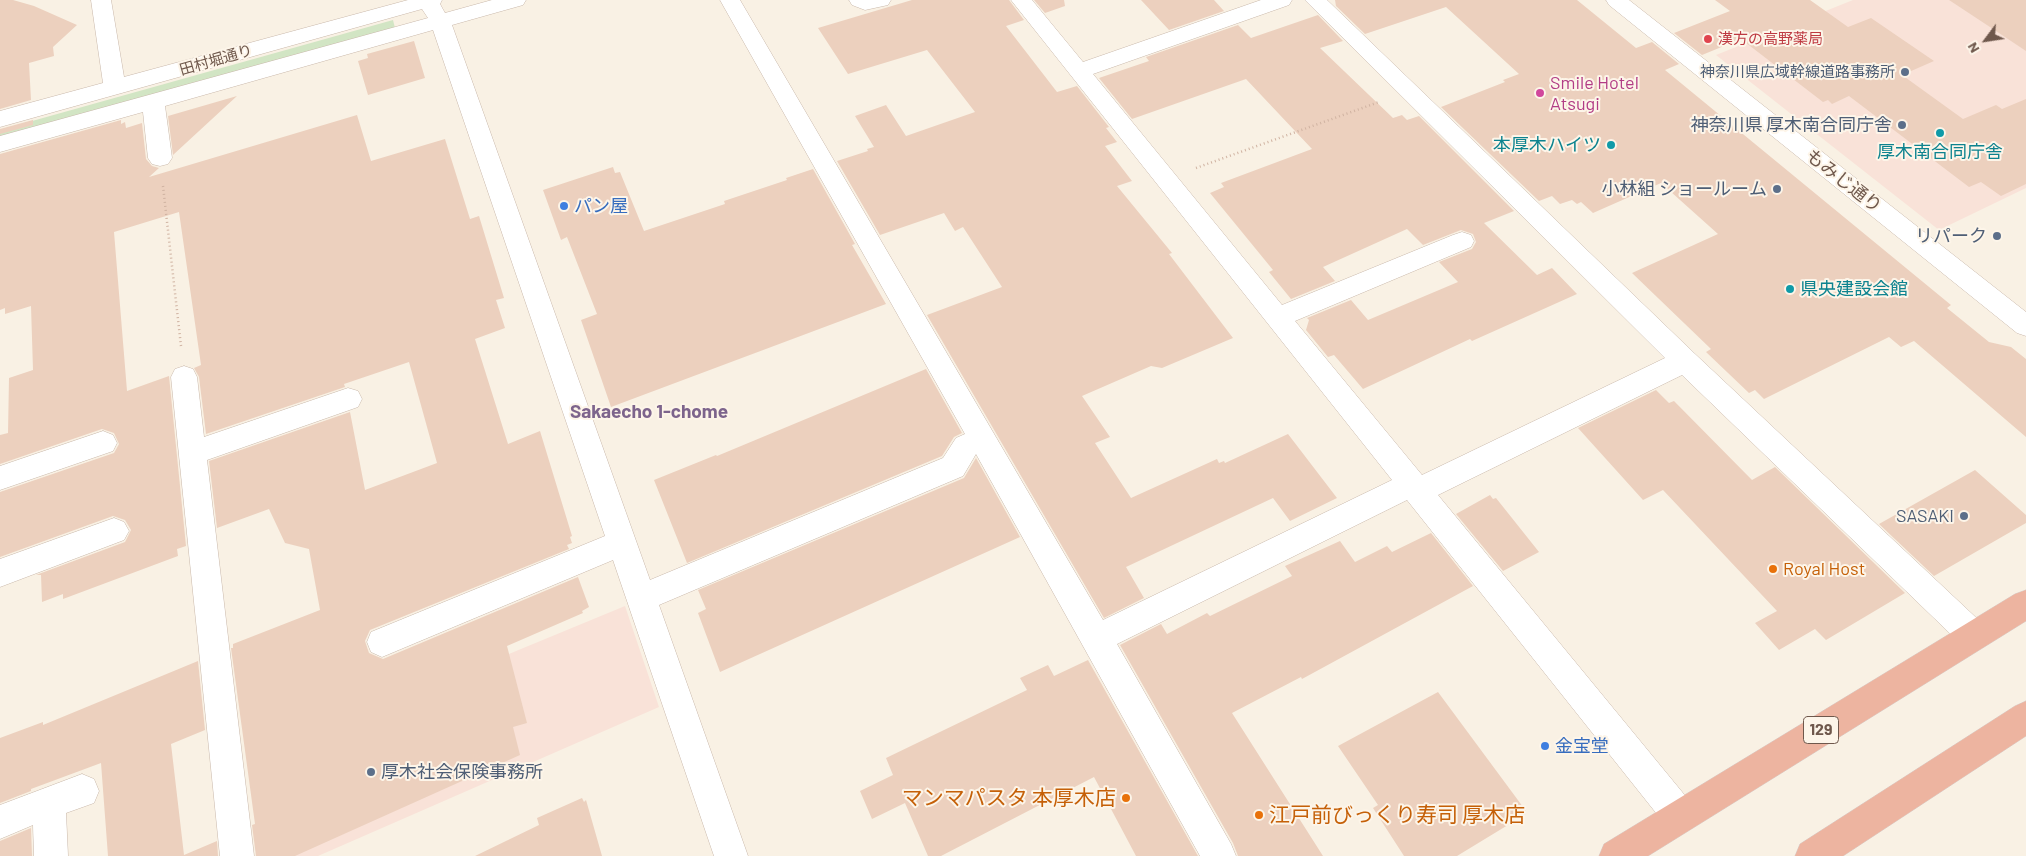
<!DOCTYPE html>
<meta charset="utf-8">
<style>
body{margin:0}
#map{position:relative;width:2026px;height:856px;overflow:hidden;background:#f9f1e4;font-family:Barlow,sans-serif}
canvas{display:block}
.north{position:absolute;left:1961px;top:15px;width:50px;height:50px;-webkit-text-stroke:4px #fdf5e9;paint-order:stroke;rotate:239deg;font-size:14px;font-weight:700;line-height:20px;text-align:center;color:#6f584c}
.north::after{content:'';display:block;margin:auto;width:18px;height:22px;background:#6f584c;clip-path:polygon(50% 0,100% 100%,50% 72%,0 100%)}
</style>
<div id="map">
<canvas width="2026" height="856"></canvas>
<div class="north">N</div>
</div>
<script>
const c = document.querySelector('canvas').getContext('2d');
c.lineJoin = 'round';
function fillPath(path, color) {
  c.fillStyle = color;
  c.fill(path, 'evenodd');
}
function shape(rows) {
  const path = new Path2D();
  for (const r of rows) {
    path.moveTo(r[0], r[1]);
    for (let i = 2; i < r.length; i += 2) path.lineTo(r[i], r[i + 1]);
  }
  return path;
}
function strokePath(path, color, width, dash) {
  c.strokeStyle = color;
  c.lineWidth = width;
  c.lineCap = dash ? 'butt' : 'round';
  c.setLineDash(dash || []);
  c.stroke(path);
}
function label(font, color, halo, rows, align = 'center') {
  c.font = font + ' Barlow,"Noto Sans JP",sans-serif';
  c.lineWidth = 4;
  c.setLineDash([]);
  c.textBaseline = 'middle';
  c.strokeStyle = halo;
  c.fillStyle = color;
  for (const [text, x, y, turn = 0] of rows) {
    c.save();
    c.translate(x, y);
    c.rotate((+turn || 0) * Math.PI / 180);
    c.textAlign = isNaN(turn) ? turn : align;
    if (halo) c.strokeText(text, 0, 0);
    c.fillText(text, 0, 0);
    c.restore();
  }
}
const commercial = shape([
 [1853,0,2026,0,2026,188,1939,230,1716,55],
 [625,606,659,707,318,856,261,856,250,761]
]);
const green = shape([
 [393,20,395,28,0,140,0,130]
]);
const building = shape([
 [0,0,13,0,34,6,77,25,53,47,54,56,29,63,31,100,0,109],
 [912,0,1009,0,1024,20,1006,26,1057,92,1077,86,1109,127,1106,128,1117,142,1105,146,1132,181,1117,186,1172,253,1169,254,1233,338,1162,368,1151,366,1082,396,1110,437,1095,443,1131,498,1217,459,1219,463,1224,461,1225,463,1288,434,1337,498,1290,521,1273,498,1126,567,1144,598,1104,618,927,315,1002,287,963,227,955,231,944,213,880,235,837,161,868,151,867,149,874,147,855,116,886,105,906,136,975,112,927,50,848,74,818,28],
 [1034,0,1064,0,1065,6,1045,13],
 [1141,0,1214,0,1224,11,1169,30],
 [1335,0,1577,0,1636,48,1652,42,1679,64,1665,70,1951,305,1947,308,1989,342,2011,347,2026,359,2026,437,1914,341,1901,347,1889,337,1764,399,1755,390,1749,393,1706,352,1711,349,1632,273,1718,234,1661,183,1593,213,1581,202,1577,204,1572,200,1560,204,1552,196,1539,201,1441,107,1505,82,1503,80,1519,74,1446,7,1365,34,1336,6],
 [1715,0,1810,0,1848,27,1871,18,1934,61,1902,75,1963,119,1996,105,2002,109,2026,99,2026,184,2001,196,1981,182,1969,187,1849,96,1832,104,1828,100,1823,102,1741,39,1702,55,1674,33,1730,11],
 [1949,0,2026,0,2026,51,1993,29],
 [1318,15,1343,41,1320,48,1393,118,1402,115,1407,120,1419,116,1514,211,1484,223,1537,275,1552,268,1577,294,1472,341,1470,339,1363,389,1334,355,1328,357,1306,330,1309,320,1307,318,1351,300,1368,320,1458,282,1439,262,1472,249,1476,242,1473,234,1461,230,1423,245,1407,229,1323,267,1335,281,1291,299,1269,272,1273,270,1210,193,1224,187,1221,183,1312,149,1246,79,1132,119,1099,78,1149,61,1146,57,1238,25,1251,38],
 [414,41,425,78,368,95,358,61,368,58,367,54],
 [237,96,173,155,168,116],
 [357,115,371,161,445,139,470,219,479,216,504,298,496,300,505,328,475,339,508,444,540,431,572,536,570,537,572,543,567,545,569,549,370,630,365,641,369,653,383,659,578,577,589,607,582,611,583,613,507,646,527,723,513,727,520,755,295,856,256,856,252,825,255,824,231,648,233,648,233,644,320,610,309,549,285,543,269,509,217,528,209,461,350,412,365,490,437,463,409,362,344,384,345,387,206,434,199,377,194,368,201,365,179,212,114,232,127,391,169,376,186,546,177,549,178,556,63,599,63,594,42,602,41,575,36,575,125,542,131,530,125,520,113,516,0,557,0,492,114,453,119,444,114,433,102,429,0,464,0,435,8,433,9,378,33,370,31,306,5,314,5,308,0,310,0,154,121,120,121,124,125,122,126,128,142,123,146,159,152,166,159,168,149,177],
 [33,120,33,125,0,134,0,129],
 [613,167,615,173,620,172,644,231,725,204,724,201,787,180,786,178,813,169,855,244,852,245,886,304,611,407,581,320,597,314,567,237,561,240,543,190],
 [926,369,962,433,954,437,942,456,687,563,654,480,716,455,717,456],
 [1656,390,1669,403,1674,401,1752,480,1775,467,1905,593,1826,640,1815,629,1779,650,1755,623,1777,611,1663,490,1643,500,1578,428],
 [976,458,1020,537,720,672,698,613,706,609,698,590,964,478],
 [1975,470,2026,515,2026,523,1934,576,1879,524],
 [1490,495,1493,499,1496,498,1539,552,1503,571,1456,514],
 [1431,533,1473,586,1302,679,1301,677,1232,713,1323,856,1238,856,1233,843,1120,645,1161,624,1167,634,1207,613,1210,616,1292,576,1285,566,1340,541,1355,562,1387,546,1392,552],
 [1088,660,1198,856,1136,856,1094,777,941,856,928,856,905,803,872,819,860,791,893,775,886,758,1027,690,1020,678,1048,665,1054,676],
 [198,661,205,730,171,744,184,855,217,841,218,856,108,856,101,763,31,789,31,791,0,803,0,738,43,722,43,725],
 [1438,692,1526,811,1524,813,1526,814,1457,856,1404,856,1373,808,1378,805,1338,746],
 [582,798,584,802,586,800,602,856,475,856,539,825,537,818],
 [31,828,32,856,0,856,0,841]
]);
const path = shape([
 [1196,168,1379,102],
 [163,186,181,346]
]);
const minor = shape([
 [91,0,111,0,124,77,408,0,442,0,440,4,445,13,492,0,526,0,523,5,452,25,650,580,943,458,956,438,965,434,720,0,740,0,1103,620,1392,480,1011,0,1032,0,1083,62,1261,0,1292,0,1289,5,1093,74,1282,305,1453,235,1462,232,1471,235,1474,241,1471,247,1295,321,1422,475,1665,358,1305,0,1327,0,1694,353,1985,626,1989,636,1985,646,1974,650,1963,646,1682,375,1438,495,1692,804,1697,816,1692,828,1680,833,1668,828,1407,500,1117,644,1231,844,1236,856,1200,856,976,454,963,476,659,605,748,856,714,856,613,560,382,657,371,652,367,642,371,632,605,536,433,30,165,106,172,158,168,164,160,166,152,164,148,158,143,112,0,152,0,136,428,18,422,9,0,127,0,111,103,83,91,0],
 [849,0,891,0,888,5,865,10,852,5,849,0],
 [1606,0,1629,0,2026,312,2026,336,2017,333,1609,5,1606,0],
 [184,366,193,369,197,377,204,437,348,388,358,391,362,399,358,407,207,460,254,856,220,856,171,377,175,369,184,366],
 [103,431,113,435,117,443,113,451,0,490,0,466,103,431],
 [114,518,124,522,129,531,124,540,0,587,0,559,114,518],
 [82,774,94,779,99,791,94,803,66,813,68,856,34,856,33,825,0,839,0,805,82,774]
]);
const highway = shape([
 [2026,590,2026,621,1648,856,1599,856,1604,844,2015,594,2026,590],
 [2026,701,2026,736,1843,856,1795,856,1800,844,2015,706,2026,701]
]);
const markers = [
 [1708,39,5,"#e0444e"],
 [1905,72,5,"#5c6f8a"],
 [1540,93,5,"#d1479c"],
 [1902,125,5,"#5c6f8a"],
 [1940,133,5,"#0f9aa8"],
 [1611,145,5,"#0f9aa8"],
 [1777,189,5,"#5c6f8a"],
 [564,206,5,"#3f7fe0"],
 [1997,236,5,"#5c6f8a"],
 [1790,289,5,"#0f9aa8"],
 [1964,516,5,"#5c6f8a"],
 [1773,569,5,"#e8710a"],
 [1545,746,5,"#3f7fe0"],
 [371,772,5,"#5c6f8a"],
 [1126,798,5,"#e8710a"],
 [1259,815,5,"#e8710a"]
];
const farHealthnames = [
 ["漢方の高野薬局",1718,39]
];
const farStreetnames = [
 ["田村堀通り",216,60,-16]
];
const farServicenames = [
 ["神奈川県広域幹線道路事務所",1895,72]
];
const shields = [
 [1821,730,35]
];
const shieldNames = [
 ["129",1821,730]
];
const hotelNames = [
 ["Smile Hotel",1550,83],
 ["Atsugi",1550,104]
];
const serviceNames = [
 ["神奈川県 厚木南合同庁舎",1892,125],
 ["小林組 ショールーム",1767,189],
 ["リパーク",1987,236],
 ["SASAKI",1954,516],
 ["厚木社会保険事務所",381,772,"left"]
];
const cultureNames = [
 ["本厚木ハイツ",1601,145],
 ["厚木南合同庁舎",1940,152,"center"],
 ["県央建設会館",1800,289,"left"]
];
const streetNames = [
 ["もみじ通り",1844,181,38]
];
const shopNames = [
 ["パン屋",574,206],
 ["金宝堂",1555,746]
];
const foodNames = [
 ["Royal Host",1783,569]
];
const neighbourhoodNames = [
 ["Sakaecho 1-chome",649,412]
];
const nearFoodnames = [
 ["マンマパスタ 本厚木店",1116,798],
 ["江戸前びっくり寿司 厚木店",1269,815,"left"]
];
fillPath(commercial, '#f9e2d8');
fillPath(green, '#d2e5c4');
fillPath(building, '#ecd0be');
strokePath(minor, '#c9b8ab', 1);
strokePath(highway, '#d7d0cd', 1);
strokePath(path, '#d0b3a2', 2.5, [1, 3]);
fillPath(minor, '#fff');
fillPath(highway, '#edb4a0');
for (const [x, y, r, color] of markers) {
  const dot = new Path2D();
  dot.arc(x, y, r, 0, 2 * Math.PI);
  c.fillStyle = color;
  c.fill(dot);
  strokePath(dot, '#fdf5e9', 2);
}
label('15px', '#be3a42', '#fdf5e9', farHealthnames, 'left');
label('15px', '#6f584c', '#fdf5e9', farStreetnames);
label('15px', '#4e5e75', '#fdf5e9', farServicenames, 'right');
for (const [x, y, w] of shields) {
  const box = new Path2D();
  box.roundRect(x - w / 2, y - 13.5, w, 27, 4);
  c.fillStyle = '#fdf5e9';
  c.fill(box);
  strokePath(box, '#6f584c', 1);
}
label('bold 16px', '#6f584c', null, shieldNames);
label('18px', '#b23c85', '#fdf5e9', hotelNames, 'left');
label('18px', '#4e5e75', '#fdf5e9', serviceNames, 'right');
label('18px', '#0d838f', '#fdf5e9', cultureNames, 'right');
label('18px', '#6f584c', '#fdf5e9', streetNames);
label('18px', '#366cbe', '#fdf5e9', shopNames, 'left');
label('18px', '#c56008', '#fdf5e9', foodNames, 'left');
label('bold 19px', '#7d648c', '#fdf5e9', neighbourhoodNames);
label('21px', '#c56008', '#fdf5e9', nearFoodnames, 'right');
</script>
